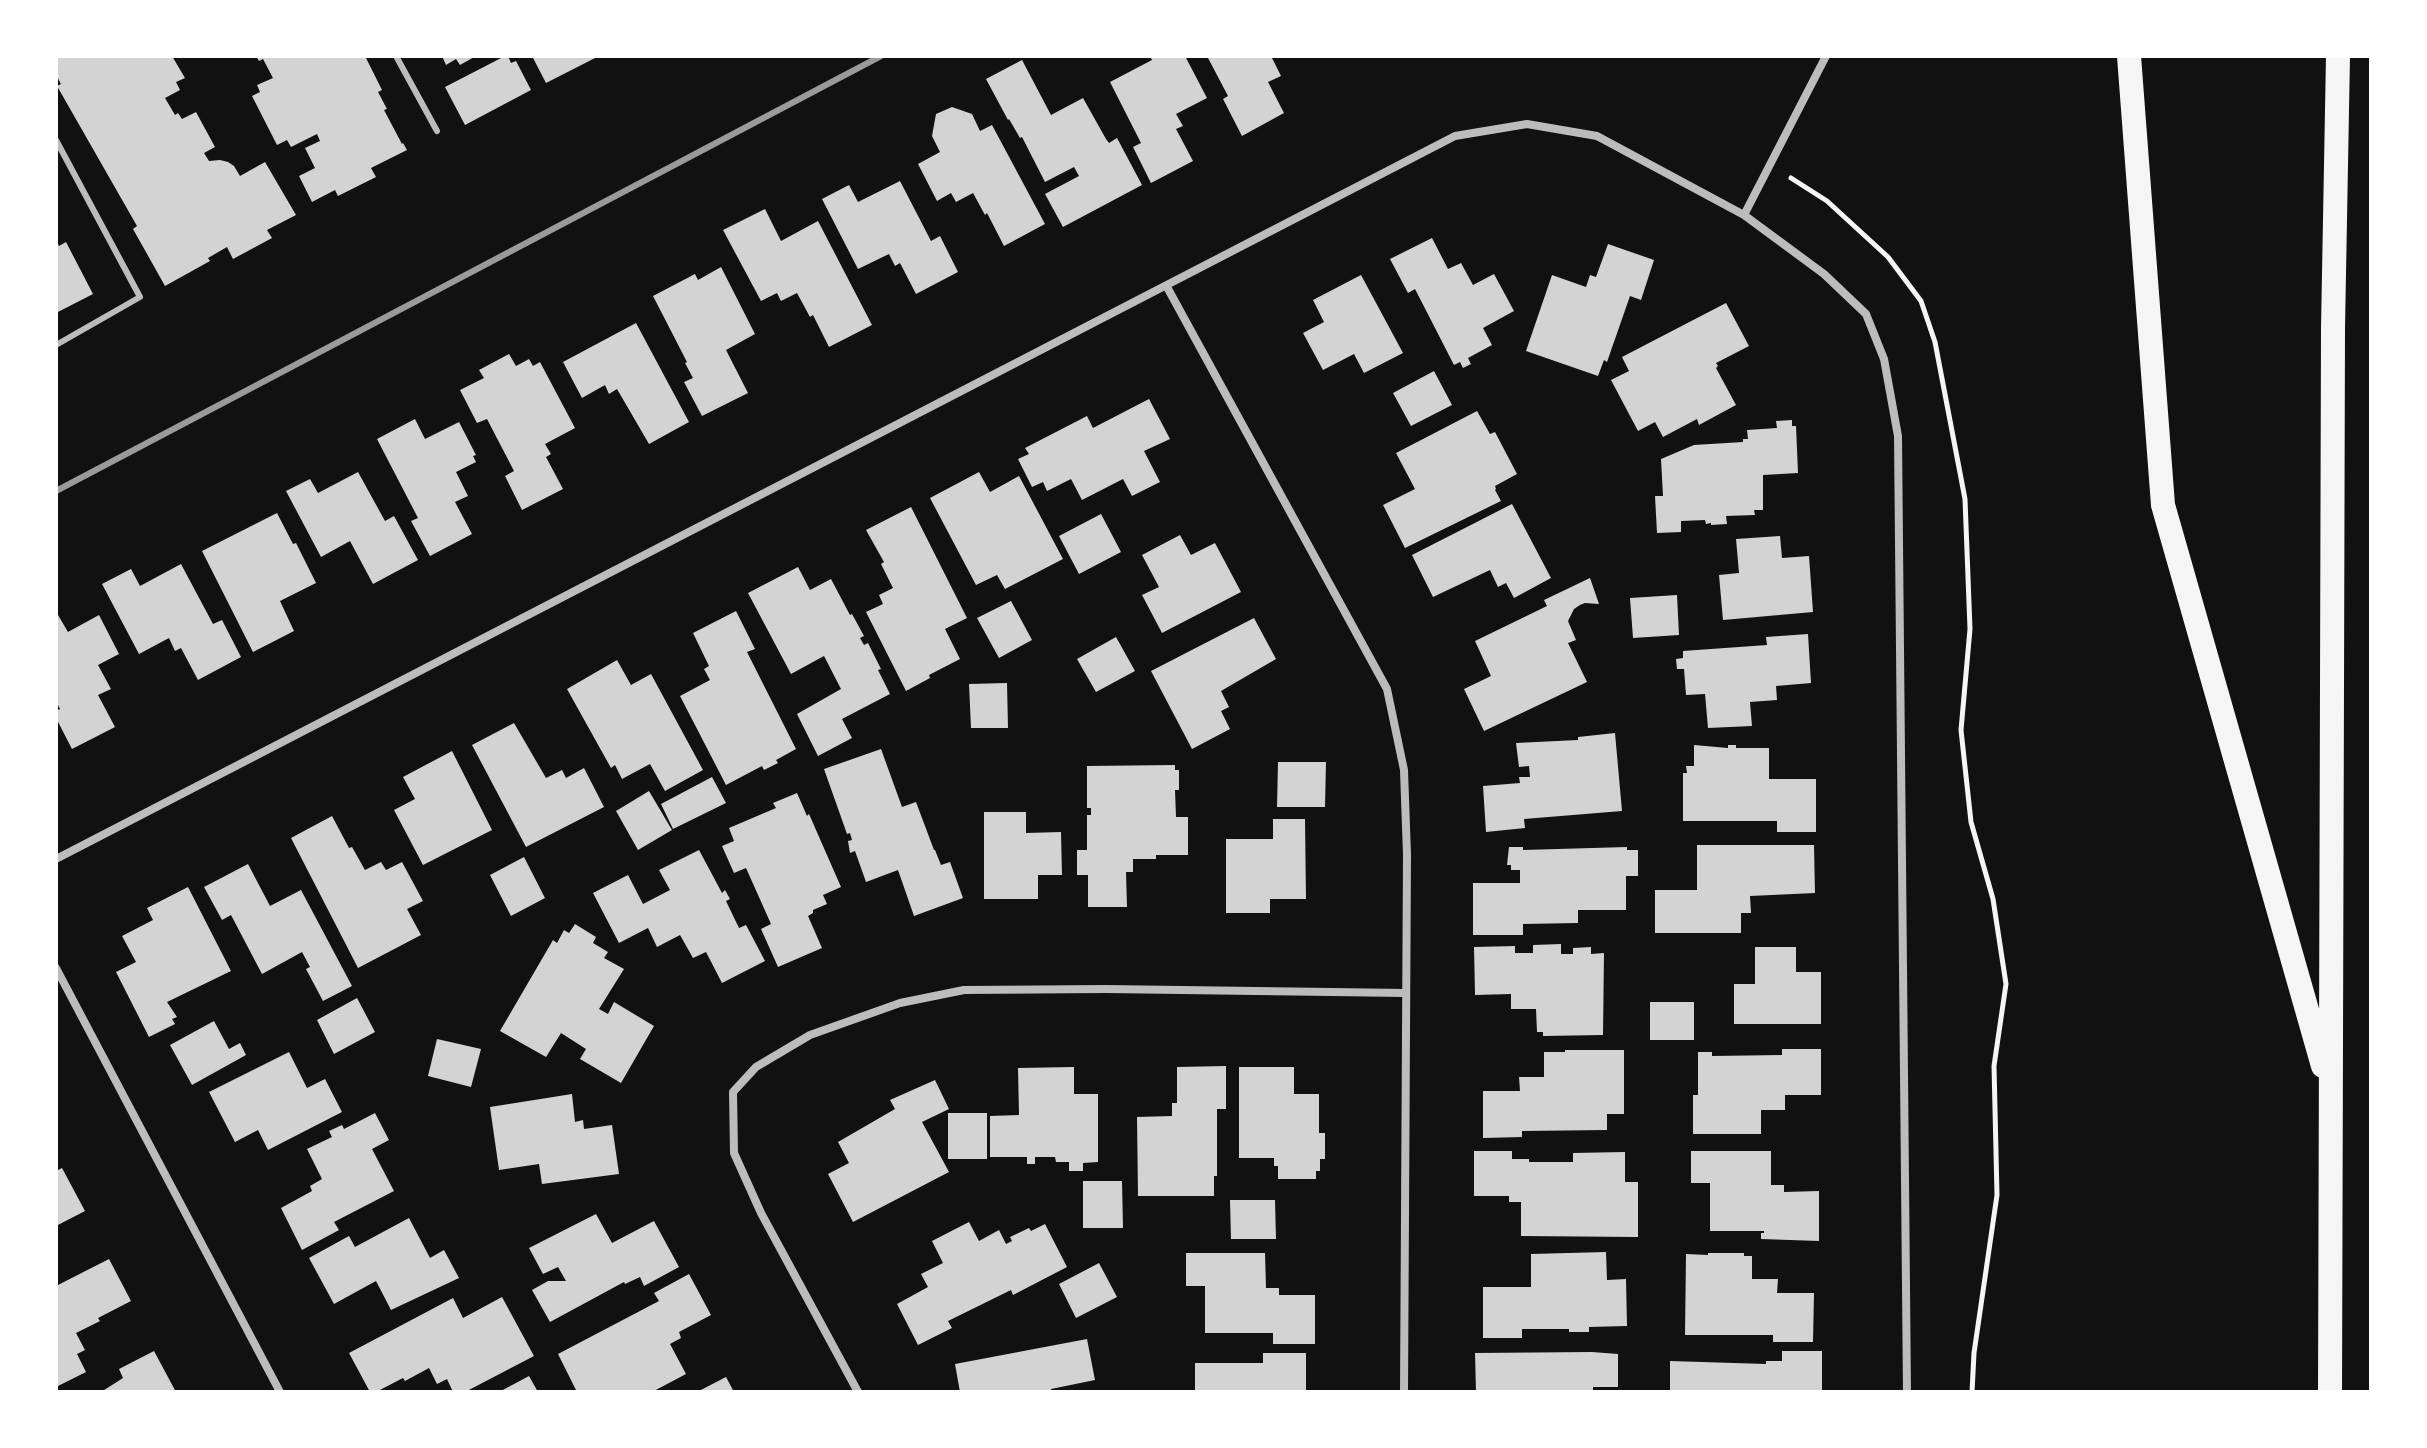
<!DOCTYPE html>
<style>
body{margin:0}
#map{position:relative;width:2427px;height:1448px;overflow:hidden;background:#111;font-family:"Fira Sans Condensed",sans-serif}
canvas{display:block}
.frame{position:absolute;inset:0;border:58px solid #fff;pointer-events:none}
</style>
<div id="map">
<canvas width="2427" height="1448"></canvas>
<div class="frame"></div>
</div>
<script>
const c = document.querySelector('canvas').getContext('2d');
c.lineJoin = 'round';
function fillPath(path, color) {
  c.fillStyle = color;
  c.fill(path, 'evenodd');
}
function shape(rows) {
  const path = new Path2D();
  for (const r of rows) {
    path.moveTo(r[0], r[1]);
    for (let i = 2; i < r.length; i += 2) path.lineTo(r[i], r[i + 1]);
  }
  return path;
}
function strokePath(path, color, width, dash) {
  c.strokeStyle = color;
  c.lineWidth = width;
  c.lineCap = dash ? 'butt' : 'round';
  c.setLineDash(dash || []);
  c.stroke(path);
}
const building = shape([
 [56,56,172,56,185,78,176,82,180,90,165,98,175,115,178,113,182,119,196,112,215,147,204,153,209,161,220,160,228,162,234,166,240,176,265,162,296,215,267,230,272,238,233,259,227,247,208,258,210,261,165,286,133,229,137,226,57,86,61,84,56,75],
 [256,56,365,56,382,90,378,92,387,109,384,110,402,144,403,143,407,150,371,168,376,177,338,196,335,190,312,202,299,176,315,168,305,148,320,141,317,134,291,147,287,140,277,145,252,96,260,92,257,85,273,78,263,59,259,61],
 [442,56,476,56,460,65,456,59,446,65],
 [505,56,508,56,511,63,516,61,531,90,465,125,445,87],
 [532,56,599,56,546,83],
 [1150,56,1185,56,1207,98,1176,114,1183,126,1176,129,1193,161,1151,183,1133,147,1141,143,1110,82,1152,60],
 [1207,56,1271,56,1281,76,1268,82,1284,113,1242,136,1223,99,1228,96],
 [1022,60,1051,115,1083,98,1106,139,1109,143,1117,138,1142,185,1063,227,1045,194,1079,176,1074,167,1045,182,1022,137,1020,138,1009,119,1008,120,986,79],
 [952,107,972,114,980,131,992,125,1045,224,1004,246,987,213,985,215,973,193,956,202,951,193,937,201,918,164,940,152,932,136,936,114],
 [900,181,931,241,940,236,958,272,916,294,900,263,895,266,889,254,858,269,822,199,849,185,858,202],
 [765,209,781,241,818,221,872,325,829,347,813,315,810,317,797,293,781,301,777,293,761,301,723,230],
 [1432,238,1448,269,1461,263,1473,285,1494,274,1514,311,1483,328,1492,345,1468,358,1471,364,1463,368,1460,362,1454,365,1415,289,1408,293,1390,259],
 [56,240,59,246,66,242,93,294,56,313],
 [1608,244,1654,260,1641,300,1630,296,1607,362,1604,360,1598,376,1526,351,1552,275,1586,287,1590,275,1596,277],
 [721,267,755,334,726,350,748,393,702,416,684,382,693,378,685,363,687,362,653,296,695,274,698,280],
 [1361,275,1403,353,1364,373,1354,354,1323,370,1303,333,1324,322,1313,300],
 [1726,303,1749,346,1716,363,1718,366,1716,368,1736,405,1699,425,1697,419,1663,437,1655,422,1638,431,1611,380,1629,371,1622,357],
 [636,323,689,422,649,444,617,389,609,394,605,385,582,398,563,362],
 [509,354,516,366,529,359,533,366,540,362,575,428,545,444,551,454,546,457,563,489,522,510,505,476,514,471,487,419,477,423,460,390,484,378,479,370],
 [1434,371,1452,405,1411,426,1393,393],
 [1149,399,1170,439,1144,451,1160,482,1132,496,1123,479,1082,500,1071,479,1047,491,1043,482,1032,487,1018,459,1029,454,1025,448,1087,416,1093,428],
 [1477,411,1490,434,1495,432,1517,474,1495,486,1496,489,1495,490,1501,501,1405,548,1383,505,1415,489,1396,453],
 [415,419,425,439,459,422,476,455,473,456,476,462,456,472,468,496,455,502,472,534,430,556,411,521,418,518,377,439],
 [1792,420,1792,426,1796,426,1798,473,1763,475,1763,510,1754,510,1755,515,1726,516,1727,524,1711,525,1711,523,1706,524,1705,520,1681,521,1681,532,1657,533,1655,496,1663,496,1661,459,1694,445,1743,442,1743,439,1748,439,1747,430,1777,428,1776,421],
 [358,472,385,521,394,516,418,560,373,584,350,541,321,557,286,491,310,479,318,493],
 [979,472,990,492,1019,476,1063,559,1005,589,997,575,976,585,930,498],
 [1512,504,1551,578,1514,598,1506,583,1498,587,1490,570,1433,597,1412,555],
 [911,507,967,618,945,629,960,659,929,675,930,678,906,691,866,612,883,604,879,595,893,588,881,564,884,562,866,530],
 [277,513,293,544,296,543,316,583,280,601,294,631,253,652,202,551],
 [1101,514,1121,552,1079,574,1059,536],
 [1180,535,1191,555,1215,543,1241,592,1162,633,1142,595,1159,587,1142,555],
 [1780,536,1782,558,1809,556,1813,612,1723,620,1719,575,1739,573,1736,539],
 [181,564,213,624,222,620,241,657,198,680,181,648,175,651,169,638,139,654,102,584,131,569,140,586],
 [798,567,810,590,831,579,850,615,852,614,864,636,860,638,864,645,868,643,881,669,878,670,890,694,842,719,852,738,818,756,797,714,841,689,824,656,791,674,748,593],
 [1590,578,1599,604,1585,603,1580,605,1574,609,1568,621,1576,640,1568,643,1587,682,1484,731,1464,689,1491,676,1475,641,1547,606,1544,600],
 [1677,595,1679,635,1633,638,1630,598],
 [1011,601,1032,640,999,658,977,618],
 [736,611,755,649,747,652,796,749,776,760,778,763,764,770,762,766,726,785,680,696,710,680,704,669,709,666,693,633],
 [58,615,68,632,99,615,119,654,98,665,111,689,98,695,115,727,72,749,56,718,56,711,60,709,56,701,56,616],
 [1254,618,1276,659,1221,691,1229,707,1221,711,1230,729,1192,749,1151,671],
 [1808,634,1811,683,1776,686,1777,700,1750,702,1752,726,1708,728,1705,694,1686,695,1684,669,1677,669,1676,659,1683,658,1683,651,1767,645,1766,637],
 [1116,637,1135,671,1096,692,1077,659],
 [617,660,631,685,651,674,703,770,665,791,650,764,622,779,615,765,611,768,567,689],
 [1007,683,1008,728,971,728,969,684],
 [514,723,546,778,562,770,566,778,584,768,604,807,526,847,472,745],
 [1615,733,1622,811,1524,819,1525,828,1486,832,1483,786,1520,783,1519,777,1530,777,1529,766,1519,767,1516,743,1578,740,1578,737],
 [1694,745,1728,748,1728,745,1736,745,1736,748,1769,748,1769,779,1816,779,1816,832,1777,832,1777,821,1683,821,1683,773,1687,773,1686,766,1694,766],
 [881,749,902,807,916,802,934,850,935,850,941,865,950,862,963,898,914,916,898,870,866,882,855,851,850,853,848,841,852,840,850,833,847,834,824,769],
 [452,751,492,830,423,865,394,810,415,799,403,777],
 [1278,762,1326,762,1325,807,1277,807],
 [1175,765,1175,770,1179,770,1179,790,1175,790,1176,817,1188,817,1188,855,1156,855,1156,859,1133,859,1133,872,1126,872,1127,907,1088,907,1088,875,1077,875,1077,850,1087,850,1087,815,1091,815,1091,808,1087,808,1087,766],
 [712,777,726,803,673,829,661,804],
 [649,791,672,830,638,850,616,811],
 [797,793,807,816,809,814,841,887,823,895,827,904,813,910,813,913,808,916,822,948,778,967,761,929,771,924,746,868,734,873,722,846,734,841,729,828,776,808,773,803],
 [984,812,1026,812,1026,833,1061,832,1062,875,1038,875,1038,899,984,899],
 [332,816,349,848,352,847,365,870,381,862,386,870,402,862,423,901,407,909,421,935,358,968,291,838],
 [1273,819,1305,819,1306,899,1270,899,1270,913,1226,913,1226,839,1273,839],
 [1697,845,1814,845,1815,893,1750,896,1751,913,1741,913,1741,933,1655,933,1655,890,1697,890],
 [1509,847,1523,847,1523,850,1627,847,1627,850,1638,850,1638,876,1626,876,1626,910,1578,910,1578,923,1523,924,1523,935,1473,935,1473,883,1520,883,1520,870,1511,870,1511,865,1507,865],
 [699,850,722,893,725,890,730,899,726,901,739,928,746,925,765,961,722,983,706,952,693,958,680,935,657,947,648,928,619,943,593,893,628,875,643,904,670,890,659,870],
 [524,857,545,898,511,916,490,875],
 [248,864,270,906,301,890,352,986,323,1001,306,969,310,967,302,952,262,974,231,915,222,920,204,887],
 [188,887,231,971,167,1002,177,1017,172,1019,175,1024,149,1037,116,972,136,962,122,936,153,920,147,908],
 [575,924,596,937,593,943,608,952,604,958,624,969,599,1009,608,1014,614,1002,654,1026,621,1083,580,1059,586,1049,561,1033,546,1057,500,1031,553,940,557,943,564,930,569,933],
 [1561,944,1561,954,1573,954,1573,948,1591,947,1591,954,1604,953,1603,1035,1543,1036,1543,1032,1537,1032,1536,1009,1511,1009,1511,994,1475,995,1474,947,1515,946,1515,953,1533,953,1533,945],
 [1755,947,1796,947,1796,972,1821,972,1821,1024,1734,1024,1734,984,1755,984],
 [357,998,375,1032,334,1054,317,1020],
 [1650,1002,1694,1002,1694,1040,1650,1040],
 [214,1021,229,1049,240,1043,246,1055,192,1085,170,1045],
 [437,1039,481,1049,471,1087,428,1076],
 [1782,1049,1821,1049,1821,1095,1785,1095,1785,1110,1761,1110,1761,1134,1693,1134,1693,1095,1698,1095,1698,1052,1712,1052,1712,1056,1782,1055],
 [1565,1050,1624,1050,1624,1114,1607,1114,1607,1130,1522,1131,1522,1137,1483,1138,1483,1091,1520,1091,1519,1077,1544,1077,1544,1052,1565,1052],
 [289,1052,307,1088,325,1079,342,1112,268,1150,258,1130,235,1142,209,1092],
 [1226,1066,1226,1109,1217,1109,1217,1176,1214,1176,1214,1196,1138,1196,1137,1117,1172,1116,1172,1103,1177,1103,1177,1067],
 [1074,1067,1074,1094,1098,1094,1098,1162,1083,1163,1083,1171,1069,1171,1069,1162,1056,1162,1055,1157,1035,1157,1035,1164,1027,1164,1027,1157,990,1157,990,1116,1019,1115,1018,1068],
 [1239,1067,1294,1067,1294,1094,1319,1094,1319,1133,1325,1133,1325,1159,1320,1159,1320,1171,1316,1171,1316,1179,1278,1179,1278,1166,1274,1166,1274,1158,1239,1158],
 [935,1080,949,1109,922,1122,949,1172,853,1222,828,1174,849,1163,838,1142,895,1109,890,1100],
 [572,1094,575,1122,583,1120,584,1129,612,1125,619,1174,542,1184,539,1164,499,1170,490,1107],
 [375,1113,389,1140,372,1149,394,1191,334,1222,339,1230,302,1250,281,1208,312,1191,310,1186,322,1179,307,1149,332,1137,329,1131,342,1125,344,1129],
 [948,1113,987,1113,987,1159,948,1159],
 [1474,1151,1512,1151,1512,1159,1529,1159,1529,1162,1573,1162,1573,1153,1625,1152,1625,1182,1638,1182,1638,1237,1521,1236,1521,1202,1509,1202,1509,1196,1474,1196],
 [1691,1151,1771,1151,1771,1185,1784,1185,1784,1192,1819,1191,1819,1241,1761,1239,1761,1233,1764,1233,1764,1231,1710,1231,1710,1183,1691,1183],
 [62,1168,85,1211,56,1226,56,1171],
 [1083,1181,1122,1181,1123,1228,1083,1228],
 [1230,1200,1275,1200,1276,1239,1231,1239],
 [596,1214,612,1243,654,1221,679,1267,644,1286,640,1277,625,1284,624,1282,550,1322,532,1290,548,1281,566,1281,558,1267,543,1274,529,1248],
 [409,1218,430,1258,444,1250,459,1278,391,1310,376,1281,334,1304,309,1258,349,1236,355,1247],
 [969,1222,979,1241,999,1230,1006,1244,1012,1241,1010,1237,1029,1228,1031,1231,1045,1224,1067,1267,1013,1295,1011,1290,948,1321,952,1328,918,1345,897,1304,928,1287,921,1274,943,1263,932,1241],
 [1606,1252,1607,1280,1626,1279,1627,1326,1589,1327,1589,1332,1569,1332,1569,1329,1522,1329,1522,1338,1483,1338,1483,1287,1531,1287,1531,1254],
 [1186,1253,1265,1253,1266,1288,1279,1288,1279,1295,1315,1295,1315,1344,1273,1344,1273,1333,1205,1333,1205,1286,1186,1286],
 [1708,1253,1744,1253,1744,1256,1752,1256,1752,1279,1778,1279,1777,1293,1814,1293,1813,1342,1773,1342,1773,1335,1685,1335,1686,1254,1708,1255],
 [109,1259,131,1301,98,1318,100,1321,76,1333,85,1350,77,1354,86,1372,56,1387,56,1286],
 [1099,1263,1117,1297,1076,1318,1059,1284],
 [689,1274,711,1315,679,1332,681,1338,670,1344,686,1374,652,1392,577,1392,558,1354,659,1301,654,1293],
 [502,1297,534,1356,465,1392,453,1392,447,1379,437,1384,429,1368,405,1381,403,1378,376,1392,370,1392,349,1353,453,1298,463,1318],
 [1087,1339,1095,1380,1051,1389,1052,1392,960,1392,955,1364],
 [154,1351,176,1392,101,1392,123,1378,119,1369],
 [1782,1351,1822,1351,1822,1392,1670,1392,1670,1361,1766,1364,1766,1361,1782,1361],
 [1592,1352,1618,1354,1618,1387,1593,1387,1593,1392,1476,1392,1475,1353],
 [1263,1353,1306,1353,1306,1392,1195,1392,1195,1363,1263,1363],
 [529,1376,538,1392,499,1392],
 [726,1377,734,1392,697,1392]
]);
const path = shape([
 [1791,178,1827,201,1888,257,1921,301,1935,342,1965,499,1970,629,1961,730,1971,822,1993,899,2006,984,1994,1066,1997,1195,1974,1353,1972,1392]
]);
const service = shape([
 [396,56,437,131],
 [56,140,140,297,56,345]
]);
const minor = shape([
 [1826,56,1744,215,1824,274,1866,314,1884,359,1898,436,1907,1392],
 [1167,287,1387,689,1404,770,1407,855,1404,1392],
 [56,859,1455,136,1527,124,1597,136,1744,215],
 [56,968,280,1392],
 [858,1392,761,1213,734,1153,733,1092,756,1067,810,1035,900,1003,964,990,1106,989,1406,993]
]);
const motorway = shape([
 [2129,56,2163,505,2323,1066],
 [2330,1392,2333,328,2338,56]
]);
const rail = shape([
 [56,491,881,56]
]);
fillPath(building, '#d3d3d3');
strokePath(path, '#f5f5f5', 5);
strokePath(service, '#bcbcbc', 6);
strokePath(minor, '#bcbcbc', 8);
strokePath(motorway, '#f5f5f5', 24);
strokePath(rail, '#9a9a9a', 6);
</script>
